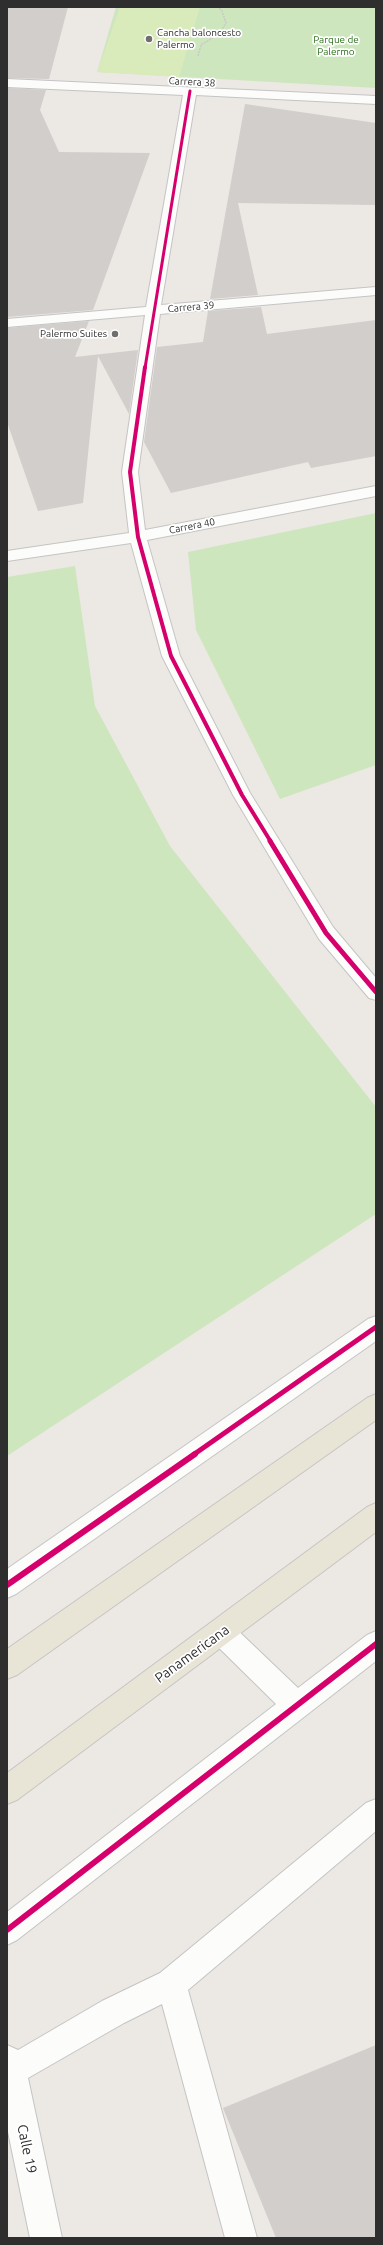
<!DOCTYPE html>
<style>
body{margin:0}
#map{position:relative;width:383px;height:2245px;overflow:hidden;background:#ece8e4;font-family:Ubuntu,sans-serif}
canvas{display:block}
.frame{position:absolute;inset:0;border:8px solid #2e2e2e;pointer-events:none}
</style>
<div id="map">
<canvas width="383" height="2245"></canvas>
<div class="frame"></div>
</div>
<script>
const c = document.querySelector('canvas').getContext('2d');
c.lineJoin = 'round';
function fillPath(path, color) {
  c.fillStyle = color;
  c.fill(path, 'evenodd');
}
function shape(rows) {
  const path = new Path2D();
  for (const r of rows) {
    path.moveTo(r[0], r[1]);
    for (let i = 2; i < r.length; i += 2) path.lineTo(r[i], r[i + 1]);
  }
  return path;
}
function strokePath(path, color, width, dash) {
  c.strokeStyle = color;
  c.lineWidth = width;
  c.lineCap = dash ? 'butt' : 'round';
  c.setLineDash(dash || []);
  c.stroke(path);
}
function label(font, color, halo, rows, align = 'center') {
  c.font = font + ' Ubuntu,sans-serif';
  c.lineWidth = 3.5;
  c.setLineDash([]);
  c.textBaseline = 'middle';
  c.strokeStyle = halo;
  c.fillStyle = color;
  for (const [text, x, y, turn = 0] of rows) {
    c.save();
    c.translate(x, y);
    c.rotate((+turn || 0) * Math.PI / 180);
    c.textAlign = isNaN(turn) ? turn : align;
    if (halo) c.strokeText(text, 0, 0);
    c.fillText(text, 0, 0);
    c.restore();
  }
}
const green = shape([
 [116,7,376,7,376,88,97,72],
 [376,513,376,765,280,799,196,630,188,552],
 [75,566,95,706,170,846,376,1107,376,1214,7,1456,7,577]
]);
const pitch = shape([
 [120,7,200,7,179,77,97,72]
]);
const building = shape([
 [7,7,68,7,49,79,7,78],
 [7,88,46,90,40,110,59,152,150,153,93,310,7,317],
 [245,104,376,123,376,205,238,203,258,295,210,299],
 [261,307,267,334,376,320,376,456,311,468,308,462,171,493,144,442,157,347,203,342,208,311],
 [89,321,75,357,138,350,129,414,98,356,83,503,38,511,7,422,7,328],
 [376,2045,376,2238,276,2238,223,2108]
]);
const path = shape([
 [198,56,201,45,219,34,226,23,222,11,218,7]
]);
const minor = shape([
 [7,79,376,96,376,104,196,95,161,305,376,287,376,295,160,314,138,472,145,530,376,486,376,496,147,540,180,656,250,793,333,927,376,978,376,1000,369,998,319,939,233,795,162,656,131,543,7,561,7,551,129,533,122,472,145,315,7,327,7,319,146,307,183,95,7,87,7,79],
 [376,1316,376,1341,16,1594,7,1598,7,1569,368,1319,376,1316],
 [222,1620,231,1624,298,1688,367,1635,376,1631,376,1661,17,1940,7,1945,7,1912,276,1704,213,1642,209,1633,213,1624,222,1620],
 [376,1799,376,1831,188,1990,257,2238,225,2238,162,2004,124,2023,28,2078,62,2238,30,2238,7,2127,7,2045,18,2050,102,2001,160,1973,366,1803,376,1799]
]);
const major = shape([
 [376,1394,376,1420,17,1675,7,1679,7,1649,367,1398,376,1394],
 [376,1503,376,1532,17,1800,7,1804,7,1773,367,1507,376,1503]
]);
const cyclewayFar3 = shape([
 [145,368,190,91]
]);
const cyclewayFar2 = shape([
 [145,367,130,472,138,537,171,656,242,795,271,842]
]);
const cyclewayFar1 = shape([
 [270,841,326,933,376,992],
 [193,1455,376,1327]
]);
const cycleway = shape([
 [7,1585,195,1454],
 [7,1930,376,1644]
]);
const markers = [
 [149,39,4,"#706f6e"],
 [115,334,4,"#706f6e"]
];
const farPoinames = [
 ["Cancha baloncesto",157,33],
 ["Palermo",157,45],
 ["Palermo Suites",107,334,"right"]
];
const farParknames = [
 ["Parque de",336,40],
 ["Palermo",336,52]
];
const farStreetnames = [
 ["Carrera 38",192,82,3],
 ["Carrera 39",191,307,-5],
 ["Carrera 40",192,526,-11]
];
const nearStreetnames = [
 ["Panamericana",192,1654,-36],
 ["Calle 19",27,2149,78]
];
fillPath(green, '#cee6be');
fillPath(pitch, '#d9eabb');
fillPath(building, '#d1cecb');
strokePath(minor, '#c5c4c5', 2);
strokePath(major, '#c6c5c4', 2);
strokePath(path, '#c9c9c8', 1.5, [2, 1]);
fillPath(minor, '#fcfcfb');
fillPath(major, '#e8e4d6');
strokePath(cyclewayFar3, '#d6006c', 3);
strokePath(cyclewayFar2, '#d6006c', 4);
strokePath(cyclewayFar1, '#d6006c', 5);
strokePath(cycleway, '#d6006c', 6);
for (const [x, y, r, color] of markers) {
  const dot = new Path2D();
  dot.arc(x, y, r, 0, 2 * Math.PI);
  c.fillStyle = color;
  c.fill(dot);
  strokePath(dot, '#fff', 1.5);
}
label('10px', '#2e2e2e', '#fff', farPoinames, 'left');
label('10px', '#2c6e1b', '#fff', farParknames);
label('10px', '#2e2e2e', '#fff', farStreetnames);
label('14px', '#2e2e2e', '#fff', nearStreetnames);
</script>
